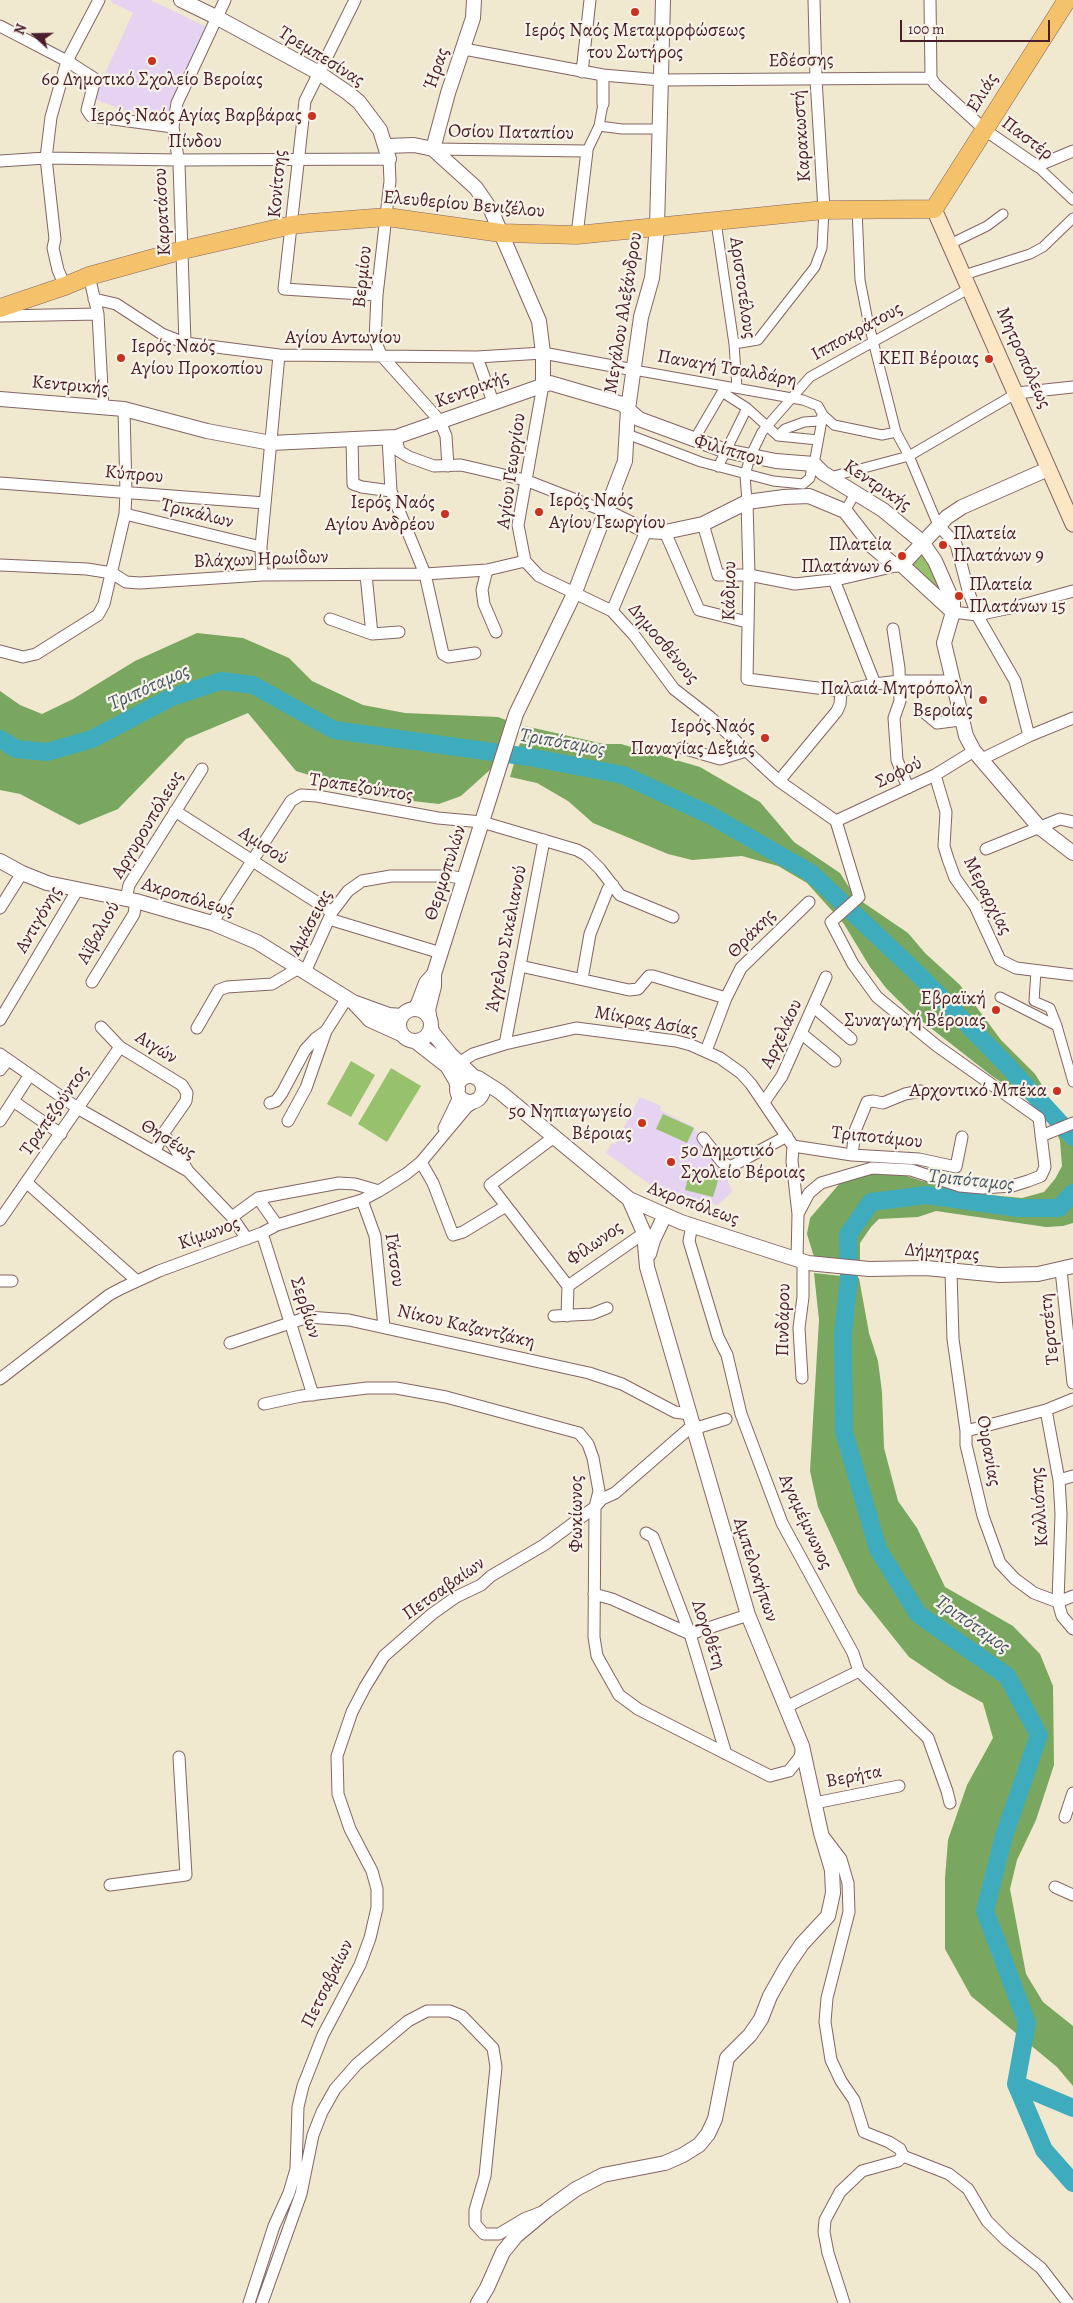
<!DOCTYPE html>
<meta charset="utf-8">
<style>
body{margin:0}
#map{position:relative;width:1073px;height:2303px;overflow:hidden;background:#f0e8cf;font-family:Alegreya,serif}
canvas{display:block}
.north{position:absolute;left:10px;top:10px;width:50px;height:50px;-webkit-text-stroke:4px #f7f3e8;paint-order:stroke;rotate:291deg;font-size:14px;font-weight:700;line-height:20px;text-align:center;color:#4a1f2b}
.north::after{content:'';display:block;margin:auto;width:18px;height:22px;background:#4a1f2b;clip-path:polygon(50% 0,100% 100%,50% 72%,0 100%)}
.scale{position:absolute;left:900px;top:20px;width:150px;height:22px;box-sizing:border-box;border:2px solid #4a1f2b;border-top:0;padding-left:6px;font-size:15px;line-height:18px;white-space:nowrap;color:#4a1f2b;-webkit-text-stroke:4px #f7f3e8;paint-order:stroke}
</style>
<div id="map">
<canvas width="1073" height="2303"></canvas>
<div class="north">N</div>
<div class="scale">100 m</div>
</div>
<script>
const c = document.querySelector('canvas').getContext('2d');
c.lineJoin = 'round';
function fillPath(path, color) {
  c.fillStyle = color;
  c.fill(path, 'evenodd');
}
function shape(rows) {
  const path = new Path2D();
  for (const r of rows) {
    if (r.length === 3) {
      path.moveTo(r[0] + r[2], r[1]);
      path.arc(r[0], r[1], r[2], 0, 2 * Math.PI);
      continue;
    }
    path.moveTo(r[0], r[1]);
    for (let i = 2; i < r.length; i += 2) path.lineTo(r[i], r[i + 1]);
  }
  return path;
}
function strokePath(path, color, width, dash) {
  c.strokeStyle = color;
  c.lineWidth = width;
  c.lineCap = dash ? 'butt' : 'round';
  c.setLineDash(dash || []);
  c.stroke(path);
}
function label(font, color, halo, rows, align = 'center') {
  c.font = font + ' Alegreya,serif';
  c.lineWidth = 4.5;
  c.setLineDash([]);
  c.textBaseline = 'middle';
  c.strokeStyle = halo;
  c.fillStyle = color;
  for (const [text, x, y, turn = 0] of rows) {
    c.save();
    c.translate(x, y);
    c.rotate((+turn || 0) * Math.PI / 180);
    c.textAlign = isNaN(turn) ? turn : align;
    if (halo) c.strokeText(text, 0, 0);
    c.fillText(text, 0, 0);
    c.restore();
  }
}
const built = shape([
 [112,0,150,0,209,28,172,116,124,110,97,100,95,95,133,13,111,2],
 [640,1097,661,1106,660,1110,694,1127,703,1144,725,1173,732,1192,718,1205,693,1203,659,1191,606,1153,612,1143,615,1144]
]);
const green = shape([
 [922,544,947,599,904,565],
 [351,1061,375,1075,351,1117,327,1104],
 [391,1068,421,1086,387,1142,358,1124],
 [663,1114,694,1128,687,1143,656,1129],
 [690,1169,719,1177,713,1197,685,1190]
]);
const forest = shape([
 [197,633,243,638,289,658,312,681,363,705,405,713,498,717,506,720,492,768,461,796,439,804,403,800,357,790,296,771,248,713,186,739,118,809,79,825,20,794,0,790,0,691,20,705,42,714,73,699,135,661],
 [525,726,604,744,621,744,700,767,760,802,794,842,840,873,852,892,861,901,908,933,925,953,960,985,1001,1040,1035,1074,1042,1085,1048,1099,1070,1123,1056,1129,1042,1112,1024,1097,992,1076,909,1011,886,988,870,967,844,924,807,883,778,866,742,856,692,860,668,854,593,823,568,801,537,783,510,777],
 [1073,1127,1073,1223,1063,1226,1046,1227,936,1211,918,1217,879,1219,871,1227,860,1243,860,1260,814,1257,807,1234,810,1218,841,1182,860,1173,889,1170,922,1181,949,1185,963,1191,979,1194,1022,1198,1044,1192,1055,1179,1062,1166,1060,1141,1056,1131],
 [814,1273,859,1278,869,1333,878,1361,882,1392,884,1448,898,1501,917,1528,945,1587,1013,1626,1040,1654,1053,1686,1054,1765,1036,1820,1017,1860,1010,1889,1026,1974,1043,2002,1073,2026,1073,2086,1057,2067,971,1996,945,1949,945,1878,948,1840,967,1785,993,1738,983,1703,949,1684,909,1657,858,1593,818,1507,810,1471,819,1320]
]);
const river = shape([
 [0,739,16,749,47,752,92,739,172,697,221,681,253,685,334,730,529,757,623,775,710,815,811,873,917,973,1006,1064,1073,1137],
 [1073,1193,1059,1208,1018,1208,926,1195,871,1202,848,1235,849,1278,843,1334,844,1432,878,1549,918,1614,1007,1676,1039,1735,1004,1836,985,1911,1027,2023,1016,2084,1044,2150,1073,2183],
 [1016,2084,1073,2108]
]);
const pedestrian = shape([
 [599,126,622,129,660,129],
 [587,151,599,126,603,104],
 [1037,166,1073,200],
 [857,209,860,280,868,321,896,432,909,456,938,525],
 [716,222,734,344,737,388],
 [950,244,987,226,1003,214],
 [964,275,1030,254,1043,247,1073,218],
 [734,344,758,340,815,267,822,248,824,210],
 [634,370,803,400,818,406,823,415,834,425,882,435,896,432],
 [722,392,747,408,778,436,818,440],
 [627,434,701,462,773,481,803,484,810,478,812,465],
 [778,436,785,429,804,422,819,421,823,415],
 [694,440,725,387],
 [814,464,823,415],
 [718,467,747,408],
 [830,477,909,456,1017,393],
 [747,502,745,475,750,457,762,432,810,377,970,288],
 [845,511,856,492],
 [1036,971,1034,1001,1050,1008,1057,1026],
 [1000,997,1057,1026,1073,1082]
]);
const minor = shape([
 [355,0,305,101,284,289,377,295],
 [814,0,816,79,824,210],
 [930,0,931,78,935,84,985,130,1037,166,1073,151],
 [0,26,67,61,95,79,87,110,91,116,173,127],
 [464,49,603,75,661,80,931,78],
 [582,72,590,0],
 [603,75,603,104],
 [433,149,587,151,577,235],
 [0,161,46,158,178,160,389,159,390,181,377,295,375,340,381,355,440,421,446,436,448,466],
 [89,276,98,314,103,407],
 [65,286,58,270,53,248,55,239,46,158,51,117,67,61,99,0],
 [94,299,116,304,162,334,185,343,279,355,477,357,543,353,634,370],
 [0,316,98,314],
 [185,343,179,164,173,127,177,103,225,0],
 [477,357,493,402],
 [543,385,518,525,525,561,539,576,612,611,634,635,674,689,710,717,779,781,836,821],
 [1017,393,1073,387],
 [396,437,399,451,409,457,434,466,461,465,525,480,607,512],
 [388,438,391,491,425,574,443,654,448,657,475,653],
 [352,440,353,484,362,487,391,491],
 [0,483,265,503],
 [747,502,749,575,747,679,841,691,875,684,899,681,951,681],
 [125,514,261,547],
 [703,524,718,575,749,575,795,584,840,579,900,565],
 [938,525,956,544,968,590,977,615,1015,681,1029,736],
 [665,532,699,610,747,622],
 [0,565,87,569,112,573,126,582,140,583,262,575,425,574,487,570,525,561],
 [487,570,482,590,484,604,496,632],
 [262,575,261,547,279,355],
 [366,575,372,634],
 [834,580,875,684],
 [612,611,646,531],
 [953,612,977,615,1015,607,1073,591],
 [330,619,372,634,399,632],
 [893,629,899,668,900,701,894,718,897,760,908,788],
 [0,651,23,657,36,654,98,615,104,604,125,514,126,492,124,409],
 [925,713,937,723,960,720],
 [682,748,720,759,746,751],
 [982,759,1029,736,1073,718],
 [935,775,946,812,944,846,948,859,955,878,975,906,1000,960,1016,968,1073,975],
 [779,781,837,711,840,704,841,691],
 [175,811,332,912],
 [836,821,935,775,974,751],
 [986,849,1060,819,1073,822],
 [126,899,129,885,202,769],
 [0,908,22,873],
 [329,919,441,953],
 [212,923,291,801,301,795,317,796,438,818,482,822,577,850,586,855,600,869,620,895,673,917],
 [520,966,629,990,638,989,649,976,653,976,726,998],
 [305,972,332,912,348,891,362,881,391,876,450,876,464,879],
 [582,979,590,934,608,889,613,885],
 [92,982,134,914,136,901],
 [814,1007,851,1039],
 [0,1020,78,889],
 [101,1027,120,1047,182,1085,187,1093,186,1101,163,1134,155,1151],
 [197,1028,219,990,227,987,272,984,299,968],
 [802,1034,835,1061],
 [505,1044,544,840],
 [706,1051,726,998,741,968,809,902],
 [0,1054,79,1109,188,1171,232,1217,247,1239],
 [459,1063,473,1054,505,1044,576,1028,676,1041,691,1045,720,1058,741,1073,751,1084,793,1146,792,1161,798,1214,797,1260],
 [0,1070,8,1060],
 [13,1101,61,1134],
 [764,1102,782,1076,826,977],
 [270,1103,276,1101,282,1093,305,1050,316,1038,326,1031,347,998],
 [0,1121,29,1076],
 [288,1121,306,1088,326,1031],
 [444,1128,458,1099,458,1093],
 [163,1134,173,1145,188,1171],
 [1041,1136,1073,1123],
 [554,1137,490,1185,568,1286,567,1316],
 [703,1138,722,1162,730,1167,787,1136],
 [793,1146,852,1155,919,1159,956,1167,962,1137],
 [852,1155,855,1131,867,1102,873,1101,883,1103,905,1094,921,1091],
 [421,1162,433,1183,453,1235,463,1232,506,1206],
 [26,1182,137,1281],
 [258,1198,277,1225],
 [362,1200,375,1236,384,1327],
 [798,1214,809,1193,821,1183,872,1168,911,1170,960,1186,982,1188,1012,1186,1028,1181,1041,1176,1045,1167,1039,1118,937,1046,877,997,853,964,831,922,859,897,836,821],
 [232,1217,258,1198,339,1183,355,1184,379,1191],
 [0,1220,120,1047],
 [692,1225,689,1241,718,1337,727,1355,741,1414,782,1523,853,1653,859,1671,928,1738,947,1791,950,1803],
 [262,1233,313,1395],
 [1061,1270,1073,1383],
 [951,1272,953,1339,966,1431,966,1445,983,1516,1000,1563,1015,1579,1034,1593,1058,1602],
 [0,1281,12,1281],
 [568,1286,644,1233],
 [554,1316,592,1314,607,1308],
 [230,1343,308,1317,349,1320,589,1373,622,1384,675,1412,689,1414],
 [802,1378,799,1328,803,1297,803,1262],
 [0,1379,109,1295,122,1288,159,1271,262,1233,277,1225,362,1200,379,1191,406,1174,421,1162,467,1107,476,1101],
 [264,1404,301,1396,367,1388,396,1388,446,1397,579,1433,588,1444,593,1458,599,1491,595,1507,594,1637,597,1656,619,1695,638,1709,770,1776,789,1771,800,1757,802,1746],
 [1046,1410,1059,1480,1061,1514,1058,1602,1062,1616,1073,1629],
 [693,1429,726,1419],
 [966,1431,1046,1410,1073,1399],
 [1059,1480,1073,1476],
 [646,1533,653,1537,690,1634,726,1754],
 [594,1594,612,1599,690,1634,748,1615],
 [1058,1602,1073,1596],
 [786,1707,859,1671],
 [815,1803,899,1786],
 [1065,1817,1073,1793],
 [825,1838,841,1859,848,1883,849,1912,827,1998,825,2022,831,2060,841,2081,854,2100,864,2132,889,2142,900,2149,903,2156,898,2161,862,2171,840,2192,825,2220,824,2232,828,2253,844,2303],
 [110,1885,186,1875,179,1757],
 [1055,1887,1073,1895],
 [903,2156,949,2174,968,2189,987,2221,1006,2240,1041,2268,1068,2303],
 [249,2303,274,2226,289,2193,296,2169,298,2107,303,2086,323,2035,360,1965,370,1938,377,1908,377,1889,372,1871,350,1829,338,1794,337,1756,352,1712,365,1687,384,1656,432,1614,456,1597,481,1585,491,1576,544,1545,595,1507,602,1499,615,1493,692,1426],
 [262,2303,301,2194,313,2135,322,2112,335,2089,357,2064,408,2021,427,2011,450,2011,462,2016,493,2048,496,2067,485,2176,475,2210,475,2224,484,2234,499,2234,524,2219,542,2212]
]);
const tertiary = shape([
 [181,0,216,17,319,73,348,93,359,102,380,130,389,159],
 [387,146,414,145,433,149,476,188,491,210,539,321,543,353,543,385],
 [433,149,448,93,473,18,474,0],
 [0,399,124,409,207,431,271,443,396,437,550,383,622,404,639,419,726,451,776,461,814,464,823,473,883,510,922,542,935,561,953,602,953,612,944,643,966,736,974,751,1039,827,1073,853],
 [607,512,646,531,665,532,703,524,747,502,784,497,809,496,845,511,873,547,893,564,902,565],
 [902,565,947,517,962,507,1048,469],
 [902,565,953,612],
 [0,861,22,873,47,883,136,901,212,923,257,942,353,1002,389,1015,402,1016],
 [355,1004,370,1020,401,1034],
 [415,1025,16],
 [414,1009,418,1004,426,983,434,974],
 [429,1015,428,1010,434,986,434,974,516,714,575,592,625,461,628,409,641,317,652,278,657,227,663,0],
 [431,1028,433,1033,450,1054,474,1077],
 [415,1041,447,1066,456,1081,458,1089],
 [470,1089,13],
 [478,1078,500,1092,629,1199,681,1222,808,1263,869,1269,926,1268,999,1275,1038,1274,1073,1266],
 [649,1254,653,1240,665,1215],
 [478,2303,487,2288,503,2252,516,2236,547,2210,576,2189,603,2175,665,2163,683,2155,699,2145,708,2134,715,2119,727,2058,750,2035,761,2019,770,1996,787,1966,802,1944,828,1916,833,1893,832,1870,821,1833,802,1746,748,1615,647,1267,644,1233,629,1199]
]);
const secondary = shape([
 [934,209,1073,524]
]);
const primary = shape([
 [0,308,65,286,89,276,183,250,292,225,310,223,387,217,501,233,577,235,824,210,934,209,1067,0]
]);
const markers = [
 [635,12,5,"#c8321e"],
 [152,61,5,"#c8321e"],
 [312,116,5,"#c8321e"],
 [121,358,5,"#c8321e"],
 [989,359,5,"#c8321e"],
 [539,512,5,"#c8321e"],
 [445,514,5,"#c8321e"],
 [943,545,5,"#c8321e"],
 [902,556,5,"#c8321e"],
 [959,596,5,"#c8321e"],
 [983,700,5,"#c8321e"],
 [765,738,5,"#c8321e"],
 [996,1010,5,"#c8321e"],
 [1057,1091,5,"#c8321e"],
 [642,1123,5,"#c8321e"],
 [671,1162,5,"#c8321e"]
];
const poiNames = [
 ["Ιερός Ναός Μεταμορφώσεως",635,31,"center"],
 ["του Σωτήρος",635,53,"center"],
 ["6ο Δημοτικό Σχολείο Βεροίας",152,80,"center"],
 ["Ιερός Ναός Αγίας Βαρβάρας",302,116],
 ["Ιερός Ναός",131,347,"left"],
 ["Αγίου Προκοπίου",131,369,"left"],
 ["ΚΕΠ Βέροιας",979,359],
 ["Ιερός Ναός",549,501,"left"],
 ["Αγίου Γεωργίου",549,523,"left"],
 ["Ιερός Ναός",435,503],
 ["Αγίου Ανδρέου",435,525],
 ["Πλατεία",953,534,"left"],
 ["Πλατάνων 9",953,556,"left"],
 ["Πλατεία",892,545],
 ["Πλατάνων 6",892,567],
 ["Πλατεία",969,585,"left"],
 ["Πλατάνων 15",969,607,"left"],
 ["Παλαιά Μητρόπολη",973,689],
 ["Βεροίας",973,711],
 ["Ιερός Ναός",755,727],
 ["Παναγίας Δεξιάς",755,749],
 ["Εβραϊκή",986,999],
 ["Συναγωγή Βέροιας",986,1021],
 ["Αρχοντικό Μπέκα",1047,1091],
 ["5ο Νηπιαγωγείο",632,1112],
 ["Βέροιας",632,1134],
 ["5ο Δημοτικό",681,1151,"left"],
 ["Σχολείο Βέροιας",681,1173,"left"]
];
const streetNames = [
 ["Τρεμπεσίνας",321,57,32],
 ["Εδέσσης",801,61,-1],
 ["Ήρας",437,69,-71],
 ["Ελιάς",983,93,-58],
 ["Οσίου Παταπίου",511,133,1],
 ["Καρακωστή",802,136,-94],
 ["Παστέρ",1027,139,37],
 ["Πίνδου",195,142],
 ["Κονίτσης",278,184,-85],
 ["Ελευθερίου Βενιζέλου",464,205,5],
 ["Καρατάσου",163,212,-93],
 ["Βερμίου",363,277,-84],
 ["Αριστοτέλους",742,288,82],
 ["Μεγάλου Αλεξάνδρου",624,313,-81],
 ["Ιπποκράτους",857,332,-29],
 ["Αγίου Αντωνίου",343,338],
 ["Μητροπόλεως",1023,358,66],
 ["Παναγή Τσαλδάρη",727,369,10],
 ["Κεντρικής",70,386,5],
 ["Κεντρικής",472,390,-20],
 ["Φιλίππου",729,451,16],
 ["Αγίου Γεωργίου",512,471,-82],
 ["Κύπρου",134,475,5],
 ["Κεντρικής",877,486,34],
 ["Τρικάλων",197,514,14],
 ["Βλάχων Ηρωίδων",261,560,-2],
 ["Κάδμου",730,591,-89],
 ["Δημοσθένους",663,644,50],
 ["Σοφού",899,773,-26],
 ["Τραπεζούντος",361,788,9],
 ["Αργυρουπόλεως",148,825,-59],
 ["Αμισού",263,846,33],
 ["Θερμοπυλών",446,873,-72],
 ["Μεραρχίας",987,896,63],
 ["Ακροπόλεως",188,898,17],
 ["Αντιγόνης",39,920,-60],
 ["Αμάσειας",311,923,-62],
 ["Αϊβαλιού",99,933,-61],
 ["Θράκης",752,934,-46],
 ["Άγγελου Σικελιανού",507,939,-79],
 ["Μίκρας Ασίας",646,1022,10],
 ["Αρχελάου",782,1034,-65],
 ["Αιγών",156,1048,32],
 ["Τραπεζούντος",55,1111,-55],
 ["Τριποτάμου",877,1138,6],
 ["Θησέως",168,1140,31],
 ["Ακροπόλεως",693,1204,20],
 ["Κίμωνος",209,1234,-20],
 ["Φίλωνος",595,1244,-35],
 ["Δήμητρας",942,1253,4],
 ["Γάτσου",394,1260,82],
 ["Σερβίων",305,1308,72],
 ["Πινδάρου",784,1320,-89],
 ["Νίκου Καζαντζάκη",466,1327,13],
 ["Τερτσέτη",1050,1329,-96],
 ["Ουρανίας",988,1451,80],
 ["Καλλιόπης",1040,1507,-94],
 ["Φωκίωνος",577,1514,-90],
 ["Αγαμέμνωνος",805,1522,65],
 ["Αμπελοκήπων",755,1570,72],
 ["Πετσαβαίων",444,1589,-35],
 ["Λογοθέτη",708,1635,71],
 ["Βερήτα",854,1777,-11],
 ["Πετσαβαίων",328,1984,-64]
];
const waterNames = [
 ["Τριπόταμος",149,688,-24],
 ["Τριπόταμος",562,743,10],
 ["Τριπόταμος",971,1181,6],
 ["Τριπόταμος",972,1625,35]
];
fillPath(built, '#e5d3f1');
fillPath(green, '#98c16d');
fillPath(forest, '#7aa760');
strokePath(river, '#3facbe', 18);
strokePath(pedestrian, '#846564', 11);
strokePath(minor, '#846564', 13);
strokePath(tertiary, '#846564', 16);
strokePath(secondary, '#846564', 17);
strokePath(primary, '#846564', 19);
strokePath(pedestrian, '#fff', 9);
strokePath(minor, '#fff', 11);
strokePath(tertiary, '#fff', 14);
strokePath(secondary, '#fbe7c3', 15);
strokePath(primary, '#f4c26a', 18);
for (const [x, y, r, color] of markers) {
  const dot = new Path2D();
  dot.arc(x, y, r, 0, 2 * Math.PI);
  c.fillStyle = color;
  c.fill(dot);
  strokePath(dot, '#f7f3e8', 2);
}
label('19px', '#4a1f2b', '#f7f3e8', poiNames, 'right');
label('19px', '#4a1f2b', '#f7f3e8', streetNames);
label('italic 20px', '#465766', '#f7f3e8', waterNames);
</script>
